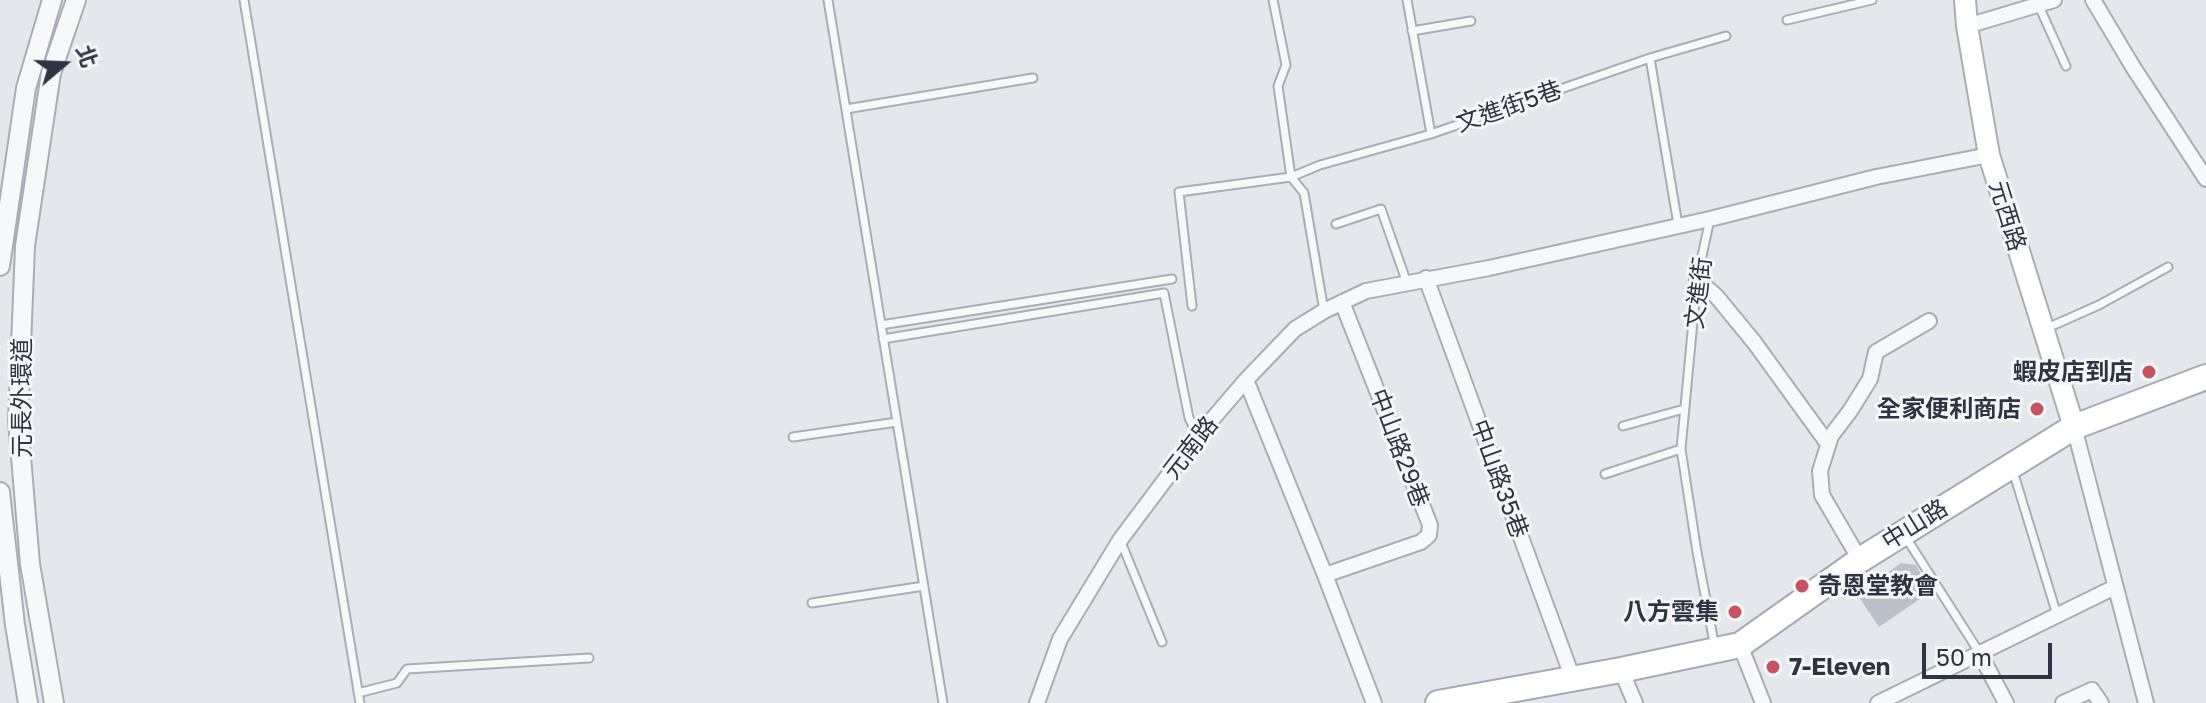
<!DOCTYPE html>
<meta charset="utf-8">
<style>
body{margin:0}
#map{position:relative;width:2206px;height:703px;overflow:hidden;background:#e4e7eb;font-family:"Golos Text","Noto Sans TC",sans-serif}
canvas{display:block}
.north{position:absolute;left:24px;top:24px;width:80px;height:80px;-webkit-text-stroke:6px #f4f6f8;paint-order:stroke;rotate:71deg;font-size:22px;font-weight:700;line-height:32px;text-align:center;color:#2d3443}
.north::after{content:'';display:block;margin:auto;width:28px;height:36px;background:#2d3443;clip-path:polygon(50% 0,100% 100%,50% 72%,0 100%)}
.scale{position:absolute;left:1922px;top:643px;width:130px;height:36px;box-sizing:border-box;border:4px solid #2d3443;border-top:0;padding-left:10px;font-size:24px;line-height:28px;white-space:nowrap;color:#2d3443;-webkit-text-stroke:6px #f4f6f8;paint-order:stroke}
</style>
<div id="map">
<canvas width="2206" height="703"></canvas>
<div class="north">北</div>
<div class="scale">50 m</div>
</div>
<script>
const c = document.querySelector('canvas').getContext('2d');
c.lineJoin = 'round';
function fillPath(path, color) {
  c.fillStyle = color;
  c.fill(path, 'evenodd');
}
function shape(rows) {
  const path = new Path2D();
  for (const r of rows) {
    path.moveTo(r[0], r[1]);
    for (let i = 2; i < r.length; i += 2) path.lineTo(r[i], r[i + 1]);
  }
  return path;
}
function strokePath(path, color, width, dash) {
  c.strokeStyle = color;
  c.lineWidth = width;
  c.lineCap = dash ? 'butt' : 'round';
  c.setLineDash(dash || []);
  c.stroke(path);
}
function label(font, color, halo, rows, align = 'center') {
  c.font = font + ' "Golos Text","Noto Sans TC",sans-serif';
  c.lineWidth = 6;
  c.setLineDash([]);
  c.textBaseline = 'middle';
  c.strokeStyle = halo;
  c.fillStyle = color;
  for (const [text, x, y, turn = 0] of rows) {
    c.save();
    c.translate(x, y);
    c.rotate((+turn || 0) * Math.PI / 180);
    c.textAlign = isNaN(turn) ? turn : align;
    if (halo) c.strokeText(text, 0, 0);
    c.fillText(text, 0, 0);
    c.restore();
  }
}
const building = shape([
 [1901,563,1916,565,1930,592,1879,627,1857,594]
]);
const service = shape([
 [244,0,360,703],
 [828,0,943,703],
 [1273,0,1286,65,1278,86,1291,177,1320,165,1431,134,1650,58,1726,36],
 [1407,0,1431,134],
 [2038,4,2066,66],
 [1787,20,1872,0],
 [1412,31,1471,21],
 [1650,58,1678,225],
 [846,109,1033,78],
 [1710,219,1697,279,1681,449,1697,552,1715,648],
 [1336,224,1381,209,1407,283],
 [1192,306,1179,192,1291,177,1304,193,1324,311],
 [881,325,1172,279],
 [2045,329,2099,305,2168,267],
 [883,339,1164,293,1189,418,1198,436],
 [1623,426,1684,409],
 [793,437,897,422],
 [2013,471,2057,615],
 [1605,474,1681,449],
 [1905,536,1979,652],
 [1121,542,1162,642],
 [812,603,924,586],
 [358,693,397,683,407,669,589,658]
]);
const minor = shape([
 [2093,0,2133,67,2206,179],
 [1967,26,2054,0],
 [1426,278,1573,679],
 [1697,279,1717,297,1754,342,1828,444],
 [1246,380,1325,575,1374,703],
 [2074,427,2146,703],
 [1860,560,1822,495,1820,471,1831,436,1850,411,1870,379,1876,352,1929,321],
 [1325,575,1421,542,1429,535,1430,525,1342,302],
 [1740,645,1763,703],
 [1979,652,2006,703],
 [1621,670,1635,703],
 [1037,703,1060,639,1120,540,1198,436,1246,380,1295,329,1324,311,1366,291,1489,268,1710,219,1876,177,1989,155],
 [1878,703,2115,587],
 [2063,703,2092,690,2101,703]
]);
const tertiary = shape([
 [0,266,26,88,52,0],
 [0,492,15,625,28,703],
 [54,703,30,564,18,421,25,246,51,73,76,0]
]);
const secondary = shape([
 [1965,0,1967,26,1989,155,2074,427]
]);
const primary = shape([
 [1438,703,1621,670,1740,645,1860,560,2074,427,2206,377]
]);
const markers = [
 [2149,372,8,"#c65360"],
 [2037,409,8,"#c65360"],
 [1802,586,8,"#c65360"],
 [1735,612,8,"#c65360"],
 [1773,667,8,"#c65360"]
];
const streetNames = [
 ["文進街5巷",1509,107,-19],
 ["元西路",2007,216,73],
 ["文進街",1699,293,-83],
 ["元長外環道",22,398,-90],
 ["元南路",1191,448,-52],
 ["中山路29巷",1399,448,69],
 ["中山路35巷",1499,479,70],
 ["中山路",1915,525,-32]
];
const poiNames = [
 ["蝦皮店到店",2133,372],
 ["全家便利商店",2021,409],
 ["奇恩堂教會",1818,586,"left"],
 ["八方雲集",1719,612],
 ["7-Eleven",1789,667,"left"]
];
fillPath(building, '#bcc0c8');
strokePath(service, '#a9aeb5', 11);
strokePath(minor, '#a9aeb5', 18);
strokePath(tertiary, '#a9aeb5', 22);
strokePath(secondary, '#a9aeb5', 24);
strokePath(primary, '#a4abb6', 28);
strokePath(service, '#f7f8fa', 7);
strokePath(minor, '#f7f8fa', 14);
strokePath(tertiary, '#f7f8fa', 18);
strokePath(secondary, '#fff', 20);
strokePath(primary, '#fff', 24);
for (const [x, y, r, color] of markers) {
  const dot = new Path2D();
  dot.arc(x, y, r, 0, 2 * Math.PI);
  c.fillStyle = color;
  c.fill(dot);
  strokePath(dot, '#f4f6f8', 3);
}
label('24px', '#2d3443', '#f4f6f8', streetNames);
label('bold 24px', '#2d3443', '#f4f6f8', poiNames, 'right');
</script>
